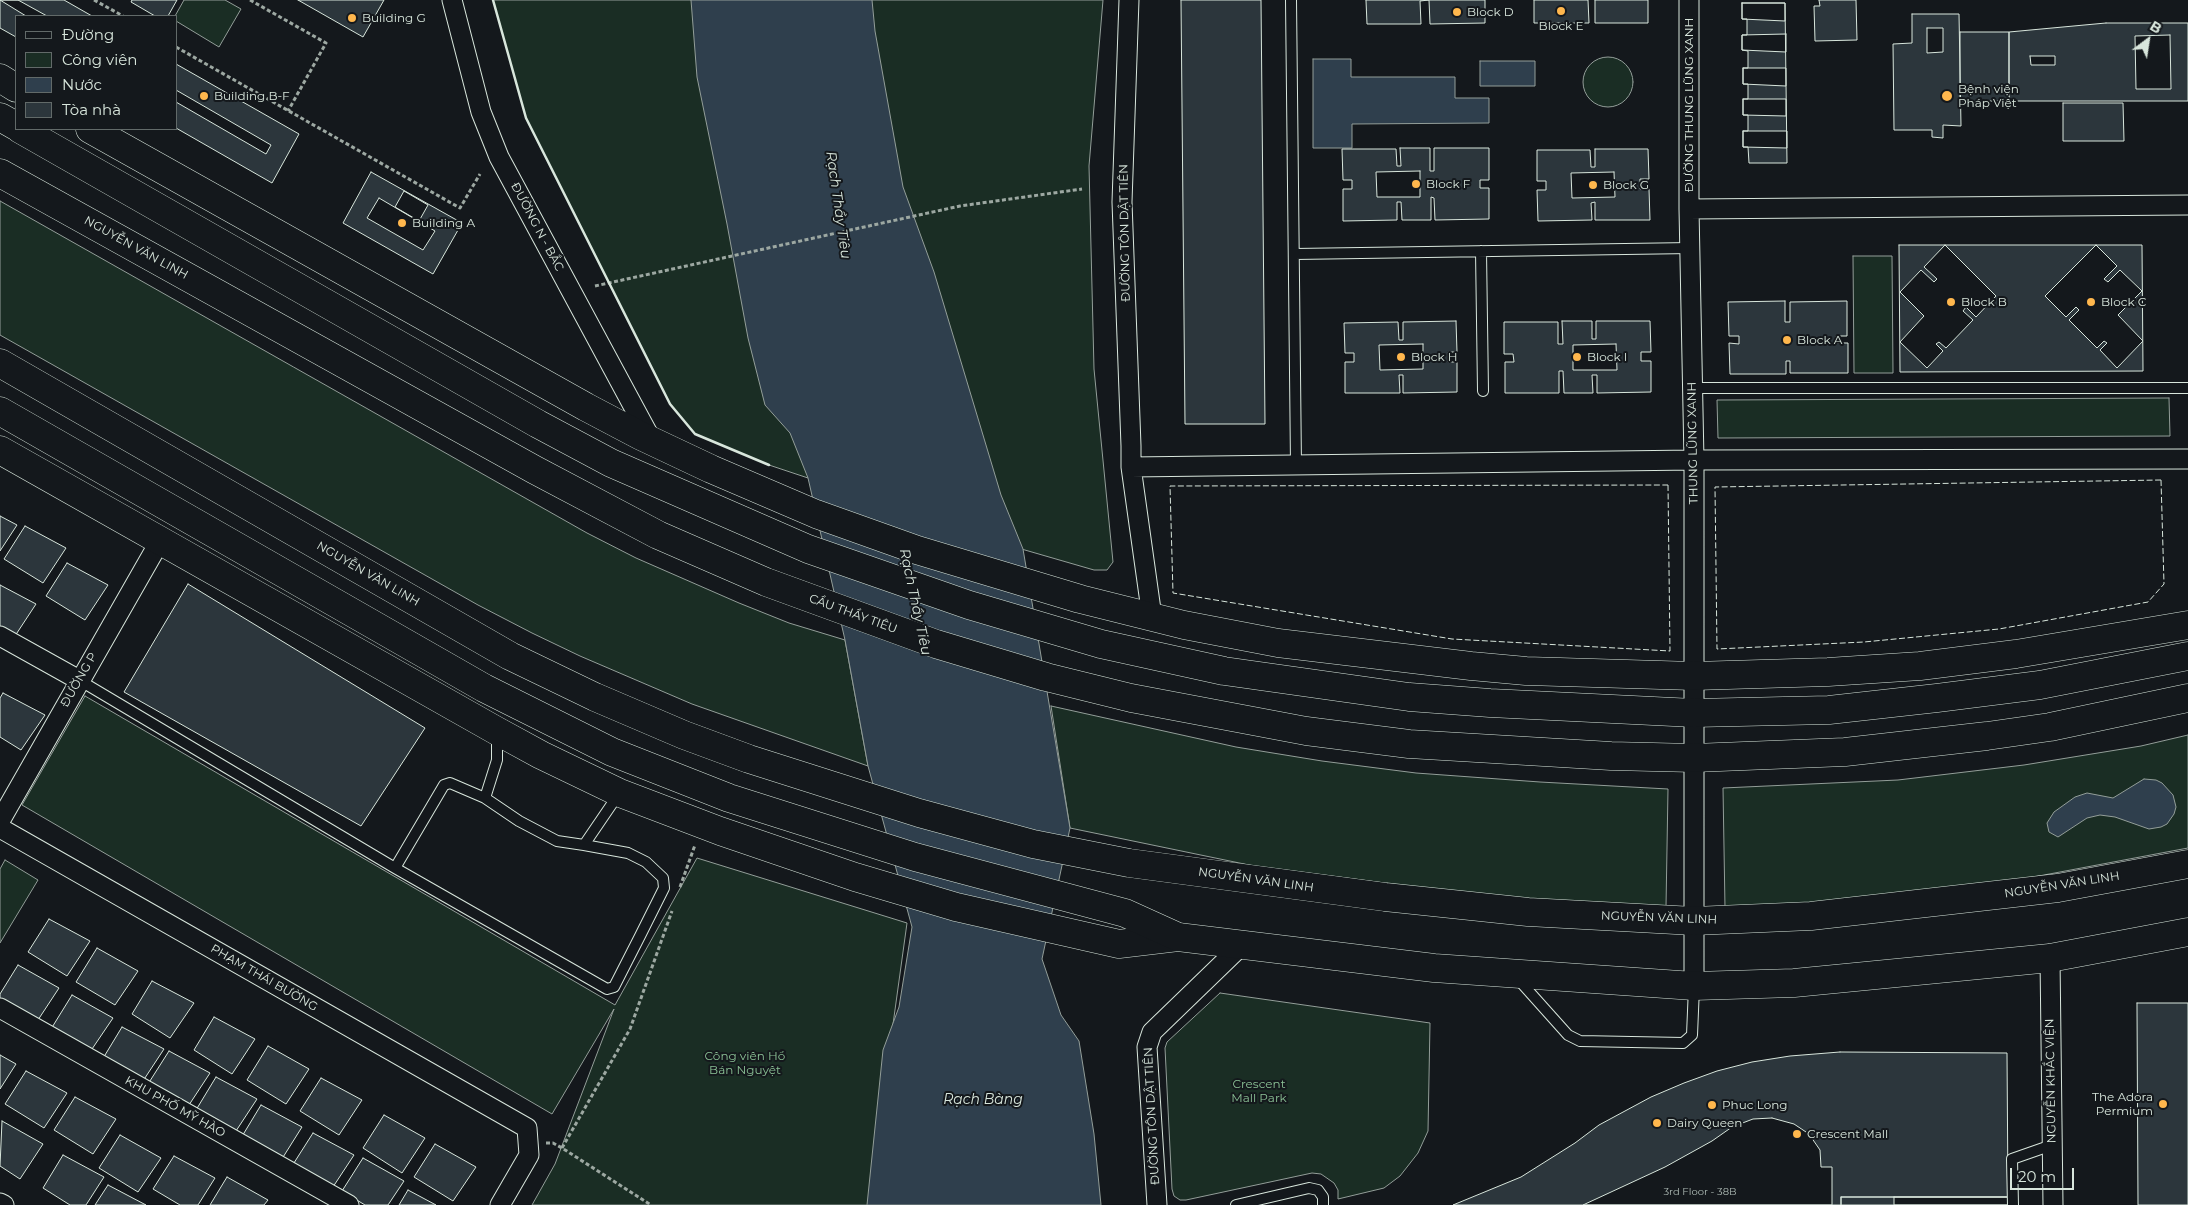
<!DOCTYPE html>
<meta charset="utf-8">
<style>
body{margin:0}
#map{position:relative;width:2188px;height:1205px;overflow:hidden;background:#14181c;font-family:Montserrat,sans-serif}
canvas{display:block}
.legend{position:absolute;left:15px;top:15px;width:162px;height:115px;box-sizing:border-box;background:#14181c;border:1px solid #626a69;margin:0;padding:6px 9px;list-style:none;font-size:15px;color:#d8e6dc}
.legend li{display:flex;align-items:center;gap:10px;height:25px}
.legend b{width:25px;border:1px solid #626a69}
.north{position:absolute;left:2123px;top:15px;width:50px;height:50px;-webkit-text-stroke:4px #14181c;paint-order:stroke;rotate:31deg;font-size:14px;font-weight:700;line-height:20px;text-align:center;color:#d8e6dc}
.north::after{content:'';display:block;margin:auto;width:18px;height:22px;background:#d8e6dc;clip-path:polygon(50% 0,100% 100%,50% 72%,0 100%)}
.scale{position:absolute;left:2010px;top:1168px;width:64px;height:22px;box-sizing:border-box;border:2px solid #d8e6dc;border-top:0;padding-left:6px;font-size:15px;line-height:18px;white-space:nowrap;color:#d8e6dc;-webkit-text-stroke:4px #14181c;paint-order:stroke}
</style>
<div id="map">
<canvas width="2188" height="1205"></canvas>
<ul class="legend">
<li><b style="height:6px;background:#14181c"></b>Đường</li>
<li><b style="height:14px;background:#1a2d24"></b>Công viên</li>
<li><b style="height:14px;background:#2f3f4d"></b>Nước</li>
<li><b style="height:14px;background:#2c363c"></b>Tòa nhà</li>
</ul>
<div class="north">B</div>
<div class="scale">20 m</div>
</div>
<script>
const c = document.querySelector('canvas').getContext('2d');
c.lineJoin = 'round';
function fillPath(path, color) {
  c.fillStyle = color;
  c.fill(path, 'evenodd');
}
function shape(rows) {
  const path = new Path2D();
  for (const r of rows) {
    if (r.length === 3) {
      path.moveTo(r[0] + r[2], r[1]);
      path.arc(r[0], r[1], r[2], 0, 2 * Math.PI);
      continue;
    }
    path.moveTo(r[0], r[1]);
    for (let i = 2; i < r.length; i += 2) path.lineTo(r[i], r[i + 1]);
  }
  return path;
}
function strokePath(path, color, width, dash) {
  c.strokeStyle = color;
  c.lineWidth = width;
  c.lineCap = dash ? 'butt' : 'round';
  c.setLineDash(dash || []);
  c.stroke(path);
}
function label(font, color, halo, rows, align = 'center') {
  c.font = font + ' Montserrat,sans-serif';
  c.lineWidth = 4;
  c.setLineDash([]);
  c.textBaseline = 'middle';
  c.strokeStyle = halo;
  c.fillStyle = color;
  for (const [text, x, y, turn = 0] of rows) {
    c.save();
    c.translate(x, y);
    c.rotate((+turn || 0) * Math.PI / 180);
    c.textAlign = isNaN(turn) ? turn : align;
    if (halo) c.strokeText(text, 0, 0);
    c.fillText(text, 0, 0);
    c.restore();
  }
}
const green = shape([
 [184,0,225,0,241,9,219,47,176,21,176,16,175,16,184,0],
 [493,0,740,0,808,478,769,465,695,434,670,404,526,118,493,0],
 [843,0,1103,0,1089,166,1094,369,1113,562,1107,570,1094,570,980,537,843,0],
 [1608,82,25],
 [0,201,587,533,636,558,739,603,789,623,845,640,868,766,692,704,580,656,532,633,478,605,0,335,0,201],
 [1853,256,1892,256,1893,373,1854,373,1853,256],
 [2169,398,2170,436,1718,438,1717,400,2169,398],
 [85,696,615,1005,697,858,907,923,868,1205,532,1205,555,1164,614,1009,552,1114,22,805,85,696],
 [1051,706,1236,747,1322,761,1416,773,1540,782,1668,789,1666,907,1546,904,1254,866,1070,828,1051,706],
 [2188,735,2188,848,1932,896,1725,908,1723,788,1898,780,2024,765,2141,746,2188,735],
 [5,860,38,880,0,943,0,869,5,860],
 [1220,993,1430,1023,1428,1131,1418,1153,1400,1176,1384,1188,1338,1199,1338,1190,1334,1183,1321,1174,1312,1173,1186,1200,1180,1200,1174,1196,1172,1189,1165,1048,1167,1042,1220,993]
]);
const water = shape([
 [691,0,872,0,875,31,903,187,934,272,1001,495,1023,549,1070,828,1042,959,1061,1015,1079,1041,1094,1134,1101,1205,867,1205,883,1050,899,1007,912,927,868,766,845,640,808,478,790,433,765,405,748,338,727,224,697,77,691,0],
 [1313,59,1351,59,1351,77,1455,77,1455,98,1489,98,1489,123,1352,124,1352,148,1313,148,1313,59],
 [1480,61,1535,61,1535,86,1480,86,1480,61],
 [2144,779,2156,780,2162,783,2173,795,2176,807,2174,814,2167,824,2161,827,2149,829,2115,817,2100,815,2087,818,2058,837,2049,832,2047,823,2054,812,2075,797,2087,793,2113,798,2144,779]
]);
const building = shape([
 [0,0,64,0,92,16,16,16,16,37,0,28,0,0],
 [0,0,18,0,47,16,26,16,0,0],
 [132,0,177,0,168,16,155,16,131,2,132,0],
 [298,0,384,0,363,37,298,0],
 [1181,0,1261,0,1265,424,1185,424,1181,0],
 [1366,0,1485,0,1485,23,1430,24,1429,0,1420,1,1421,24,1367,24,1366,0],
 [1534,0,1588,0,1589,23,1534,23,1534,0],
 [1595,0,1648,0,1648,23,1595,23,1595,0],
 [1819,0,1856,0,1857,40,1815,41,1814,6,1820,6,1819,0],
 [1742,3,1785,3,1787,163,1749,163,1748,147,1743,147,1743,131,1748,131,1748,115,1743,115,1743,99,1748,99,1748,84,1743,84,1743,68,1748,68,1748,51,1742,50,1742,35,1747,35,1747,19,1742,19,1742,3],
 [1742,3,1785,3,1785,21,1742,19,1742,3],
 [1912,14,1959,14,1961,126,1943,125,1943,138,1932,137,1932,130,1894,130,1893,44,1912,43,1912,14],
 [2106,23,2188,23,2188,101,2009,101,2009,32,2106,23],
 [1927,28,1943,28,1943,52,1927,53,1927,28],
 [1960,32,2009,32,2009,101,1960,101,1960,32],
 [1786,34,1786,52,1742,50,1742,35,1786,34],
 [2170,35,2171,89,2136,89,2135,36,2170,35],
 [2030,56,2055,56,2055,65,2031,65,2030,56],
 [176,64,299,134,272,183,176,128,176,64],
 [1743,68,1786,68,1786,86,1743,84,1743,68],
 [176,90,271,145,266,154,176,102,176,90],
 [1743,99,1786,99,1786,116,1743,115,1743,99],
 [2063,103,2123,103,2124,141,2063,141,2063,103],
 [1743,131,1787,131,1787,148,1743,147,1743,131],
 [1400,148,1430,148,1430,171,1434,171,1434,148,1489,148,1489,180,1480,180,1480,188,1489,188,1489,219,1435,220,1434,198,1431,197,1431,220,1402,220,1401,202,1397,202,1397,220,1343,221,1343,189,1352,189,1352,180,1343,180,1342,149,1396,149,1397,166,1401,166,1400,148],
 [1595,149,1648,149,1649,179,1640,179,1640,189,1649,189,1650,220,1595,220,1595,202,1591,203,1592,220,1538,221,1537,190,1546,190,1546,181,1537,181,1537,150,1590,150,1591,167,1595,167,1595,149],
 [1420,171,1420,197,1377,197,1376,172,1420,171],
 [371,172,462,223,433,274,343,223,371,172],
 [1614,172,1615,197,1572,198,1571,173,1614,172],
 [404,191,428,205,419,221,395,207,404,191],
 [379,198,435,231,423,250,367,218,379,198],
 [1899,245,2142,245,2143,371,1900,372,1899,245],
 [1945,245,1996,296,1976,317,1966,307,1963,311,1973,320,1946,348,1939,342,1936,344,1943,351,1927,368,1900,342,1924,316,1900,292,1921,270,1934,282,1937,279,1924,267,1945,245],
 [2096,245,2117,266,2104,279,2108,282,2120,270,2142,291,2118,315,2143,341,2117,368,2100,350,2107,343,2104,341,2097,348,2069,320,2079,310,2076,307,2066,317,2045,296,2096,245],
 [1785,301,1785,322,1790,322,1790,302,1847,301,1847,336,1836,336,1836,343,1848,343,1848,373,1790,373,1790,361,1786,361,1786,374,1730,374,1729,343,1739,344,1739,336,1729,336,1728,302,1785,301],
 [1456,321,1457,352,1448,352,1448,362,1457,362,1457,392,1403,393,1403,375,1399,375,1400,393,1345,393,1345,362,1354,362,1354,353,1345,353,1344,323,1398,322,1399,340,1403,340,1403,322,1456,321],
 [1562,321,1592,321,1592,339,1596,339,1596,321,1650,321,1651,352,1641,352,1641,361,1651,361,1651,392,1597,393,1597,375,1592,375,1593,393,1564,393,1563,371,1559,371,1559,393,1505,393,1505,362,1514,362,1513,354,1504,354,1504,322,1558,322,1558,344,1563,344,1562,321],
 [1423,344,1423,369,1380,370,1379,345,1423,344],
 [1616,344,1617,370,1573,370,1573,345,1616,344],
 [0,516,17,525,0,551,0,516],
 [25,526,66,548,43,583,4,559,25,526],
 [67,563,108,585,85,620,46,596,67,563],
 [188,584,425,728,361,826,124,692,188,584],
 [0,585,36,604,13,639,0,631,0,585],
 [3,693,45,715,21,750,0,737,0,698,3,693],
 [49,919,90,941,67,976,28,952,49,919],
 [97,948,138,971,115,1005,76,982,97,948],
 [18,965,59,988,36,1023,0,1000,0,994,18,965],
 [152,981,194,1003,170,1038,132,1014,152,981],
 [72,995,113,1018,90,1052,51,1029,72,995],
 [2137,1003,2188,1003,2188,1205,2138,1205,2137,1003],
 [214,1017,255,1039,232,1074,194,1050,214,1017],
 [122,1027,164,1049,141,1084,102,1060,122,1027],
 [268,1046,309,1069,286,1104,247,1080,268,1046],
 [169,1051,210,1073,187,1108,148,1084,169,1051],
 [1840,1052,2007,1053,2008,1197,1841,1197,1841,1205,1453,1205,1521,1177,1575,1143,1599,1125,1651,1097,1684,1083,1717,1071,1752,1062,1790,1056,1840,1052],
 [0,1055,16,1064,0,1089,0,1055],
 [26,1071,67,1093,44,1128,5,1104,26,1071],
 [216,1077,257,1099,234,1134,196,1110,216,1077],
 [321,1078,362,1100,339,1135,300,1111,321,1078],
 [75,1097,116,1119,93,1154,54,1130,75,1097],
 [261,1105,302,1127,280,1162,241,1138,261,1105],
 [384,1115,425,1138,402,1173,363,1148,384,1115],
 [1772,1118,1794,1124,1809,1134,1820,1150,1821,1167,1832,1167,1832,1205,1583,1205,1665,1167,1712,1141,1732,1127,1753,1119,1772,1118],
 [2,1121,43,1144,20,1179,0,1166,2,1121],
 [313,1133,354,1155,331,1190,292,1166,313,1133],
 [120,1135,161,1158,138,1192,99,1168,120,1135],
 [435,1144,476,1167,453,1201,414,1177,435,1144],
 [63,1155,104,1177,86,1205,70,1205,43,1188,63,1155],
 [174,1156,215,1178,198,1205,180,1205,153,1189,174,1156],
 [363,1158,404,1181,388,1205,365,1205,342,1191,363,1158],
 [227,1177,268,1200,264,1205,210,1205,227,1177],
 [108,1185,146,1205,95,1205,108,1185],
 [408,1190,436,1205,399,1205,408,1190],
 [1841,1197,2008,1197,2008,1205,1841,1205,1841,1197],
 [1894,1197,2008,1197,2008,1205,1894,1205,1894,1197]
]);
const path = shape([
 [94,0,123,16],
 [250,0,326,43,288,111],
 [176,47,460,208,480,174],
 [595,286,960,206,1082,189],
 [680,887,695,845],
 [546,1143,553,1143,562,1148,651,1205],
 [562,1148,630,1029,672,911]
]);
const lane = shape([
 [1291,0,1296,465],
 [1481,251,1483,391],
 [1295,254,1691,248],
 [1692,388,2188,388],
 [79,680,395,868,607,989,614,987,640,936,664,888,663,878,646,862,628,853,584,845],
 [497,735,497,760,485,798,519,821,557,841,584,845,618,795],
 [395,868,444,785,450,783,485,798],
 [1517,978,1568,1035,1580,1041,1683,1043,1692,1035,1694,987],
 [1236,1205,1309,1188,1318,1190,1323,1197,1323,1205],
 [2013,1205,2012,1159,2052,1145]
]);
const street = shape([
 [452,0,481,112,499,157,652,441],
 [1129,0,1122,202,1131,446,1131,467,1152,617],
 [1689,0,1689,209,1694,460,1694,986],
 [1689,209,2188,205],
 [1131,467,1694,460,2188,459],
 [0,636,79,680],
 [0,821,160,541],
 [0,828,527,1128,529,1155,500,1205],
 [2050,958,2053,1205],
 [0,1008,349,1205],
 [0,1203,4,1205],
 [1157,1205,1147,1047,1152,1032,1242,945]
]);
const primary = shape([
 [0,78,16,88],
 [90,129,586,407,641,436,711,469,816,514,917,550,1080,599,1184,625,1278,643,1471,666,1526,671,1694,676,1828,672,1920,666,2016,654,2188,625],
 [0,450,497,731,541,755,620,793,720,831,855,877,956,907,1119,944,1178,937]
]);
const highway = shape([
 [0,117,16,126],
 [20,129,538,424,611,463,808,549,969,605,1101,644,1224,671,1409,697,1490,703,1694,713,1829,710,1937,698,2040,685,2188,656],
 [0,173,535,470,658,535,766,582,936,644,1046,677,1131,698,1306,731,1409,744,1611,756,1694,758,1845,752,1987,736,2050,727,2188,698],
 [0,363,510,656,595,697,684,735,749,759,919,813,1033,844,1129,863,1385,897,1528,912,1694,921,1811,916,2058,888,2188,864],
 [0,411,484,688,612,752,729,798,915,857,1125,913,1178,937,1434,968,1694,986,1794,983,2050,958,2188,932]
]);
const fence = shape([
 [2161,480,2164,584,2148,602,1999,629,1864,642,1717,649,1715,487,2161,480],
 [1668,485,1670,651,1452,639,1173,593,1170,486,1668,485]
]);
const wall = shape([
 [493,0,526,118,670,404,695,434,769,465]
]);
const markers = [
 [1561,11,5,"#ffb74d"],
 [1457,12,5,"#ffb74d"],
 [352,18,5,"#ffb74d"],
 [204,96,5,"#ffb74d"],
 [1947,96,6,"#ffb74d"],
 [1416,184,5,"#ffb74d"],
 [1593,185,5,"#ffb74d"],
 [402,223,5,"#ffb74d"],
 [1951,302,5,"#ffb74d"],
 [2091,302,5,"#ffb74d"],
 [1787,340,5,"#ffb74d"],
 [1401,357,5,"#ffb74d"],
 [1577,357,5,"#ffb74d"],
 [2163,1104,5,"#ffb74d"],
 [1712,1105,5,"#ffb74d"],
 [1657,1123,5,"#ffb74d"],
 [1797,1134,5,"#ffb74d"]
];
const numberNames = [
 ["3rd Floor - 38B",1700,1192]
];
const poiNames = [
 ["Block D",1467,12],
 ["Building G",362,18],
 ["Block E",1561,26,"center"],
 ["Bệnh viện",1958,89],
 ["Pháp Việt",1958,103],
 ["Building B-F",214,96],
 ["Block F",1426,184],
 ["Block G",1603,185],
 ["Building A",412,223],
 ["Block B",1961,302],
 ["Block C",2101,302],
 ["Block A",1797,340],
 ["Block H",1411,357],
 ["Block I",1587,357],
 ["The Adora",2153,1097,"right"],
 ["Permium",2153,1111,"right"],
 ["Phuc Long",1722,1105],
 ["Dairy Queen",1667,1123],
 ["Crescent Mall",1807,1134]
];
const streetNames = [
 ["ĐƯỜNG THUNG LŨNG XANH",1689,105,-90],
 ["ĐƯỜNG N - BẮC",537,227,62],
 ["ĐƯỜNG TÔN DẬT TIÊN",1125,233,-91],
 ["NGUYỄN VĂN LINH",136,248,29],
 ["THUNG LŨNG XANH",1693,443,-91],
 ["NGUYỄN VĂN LINH",368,574,30],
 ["CẦU THẦY TIÊU",853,614,20],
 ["ĐƯỜNG P",79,680,-60],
 ["NGUYỄN VĂN LINH",1256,880,8],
 ["NGUYỄN VĂN LINH",2062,885,-9],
 ["NGUYỄN VĂN LINH",1659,918,2],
 ["PHẠM THÁI BƯỜNG",264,978,30],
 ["NGUYỄN KHẮC VIỆN",2051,1081,-91],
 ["KHU PHỐ MỸ HÀO",175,1107,29],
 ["ĐƯỜNG TÔN DẬT TIÊN",1152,1116,-93]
];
const parkNames = [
 ["Công viên Hồ",745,1056],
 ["Bán Nguyệt",745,1070],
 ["Crescent",1259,1084],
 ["Mall Park",1259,1098]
];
const waterNames = [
 ["Rạch Thầy Tiêu",838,205,82],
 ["Rạch Thầy Tiêu",915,602,78],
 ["Rạch Bàng",983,1100]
];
fillPath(green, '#1a2d24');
strokePath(green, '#939e99', 1);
fillPath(water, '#2f3f4d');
strokePath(water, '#939e99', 1);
fillPath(building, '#2c363c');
strokePath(building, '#d8e6dc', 1);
strokePath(lane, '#d8e6dc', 12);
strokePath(street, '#d8e6dc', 21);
strokePath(primary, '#d8e6dc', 29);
strokePath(highway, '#d8e6dc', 29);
strokePath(path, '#9da8a2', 3, [4, 2.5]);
strokePath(lane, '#14181c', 10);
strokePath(street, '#14181c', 19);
strokePath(primary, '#14181c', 28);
strokePath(highway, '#14181c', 28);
strokePath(fence, '#d8e6dc', 1, [6, 2.5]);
strokePath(wall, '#d8e6dc', 2.5);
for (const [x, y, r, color] of markers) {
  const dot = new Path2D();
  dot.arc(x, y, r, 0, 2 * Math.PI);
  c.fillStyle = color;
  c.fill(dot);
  strokePath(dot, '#14181c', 2);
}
label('10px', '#adbab4', null, numberNames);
label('12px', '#d8e6dc', '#14181c', poiNames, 'left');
label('12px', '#d8e6dc', '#14181c', streetNames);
label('12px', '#8ac095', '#14181c', parkNames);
label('italic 14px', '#d8e6dc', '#14181c', waterNames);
</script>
